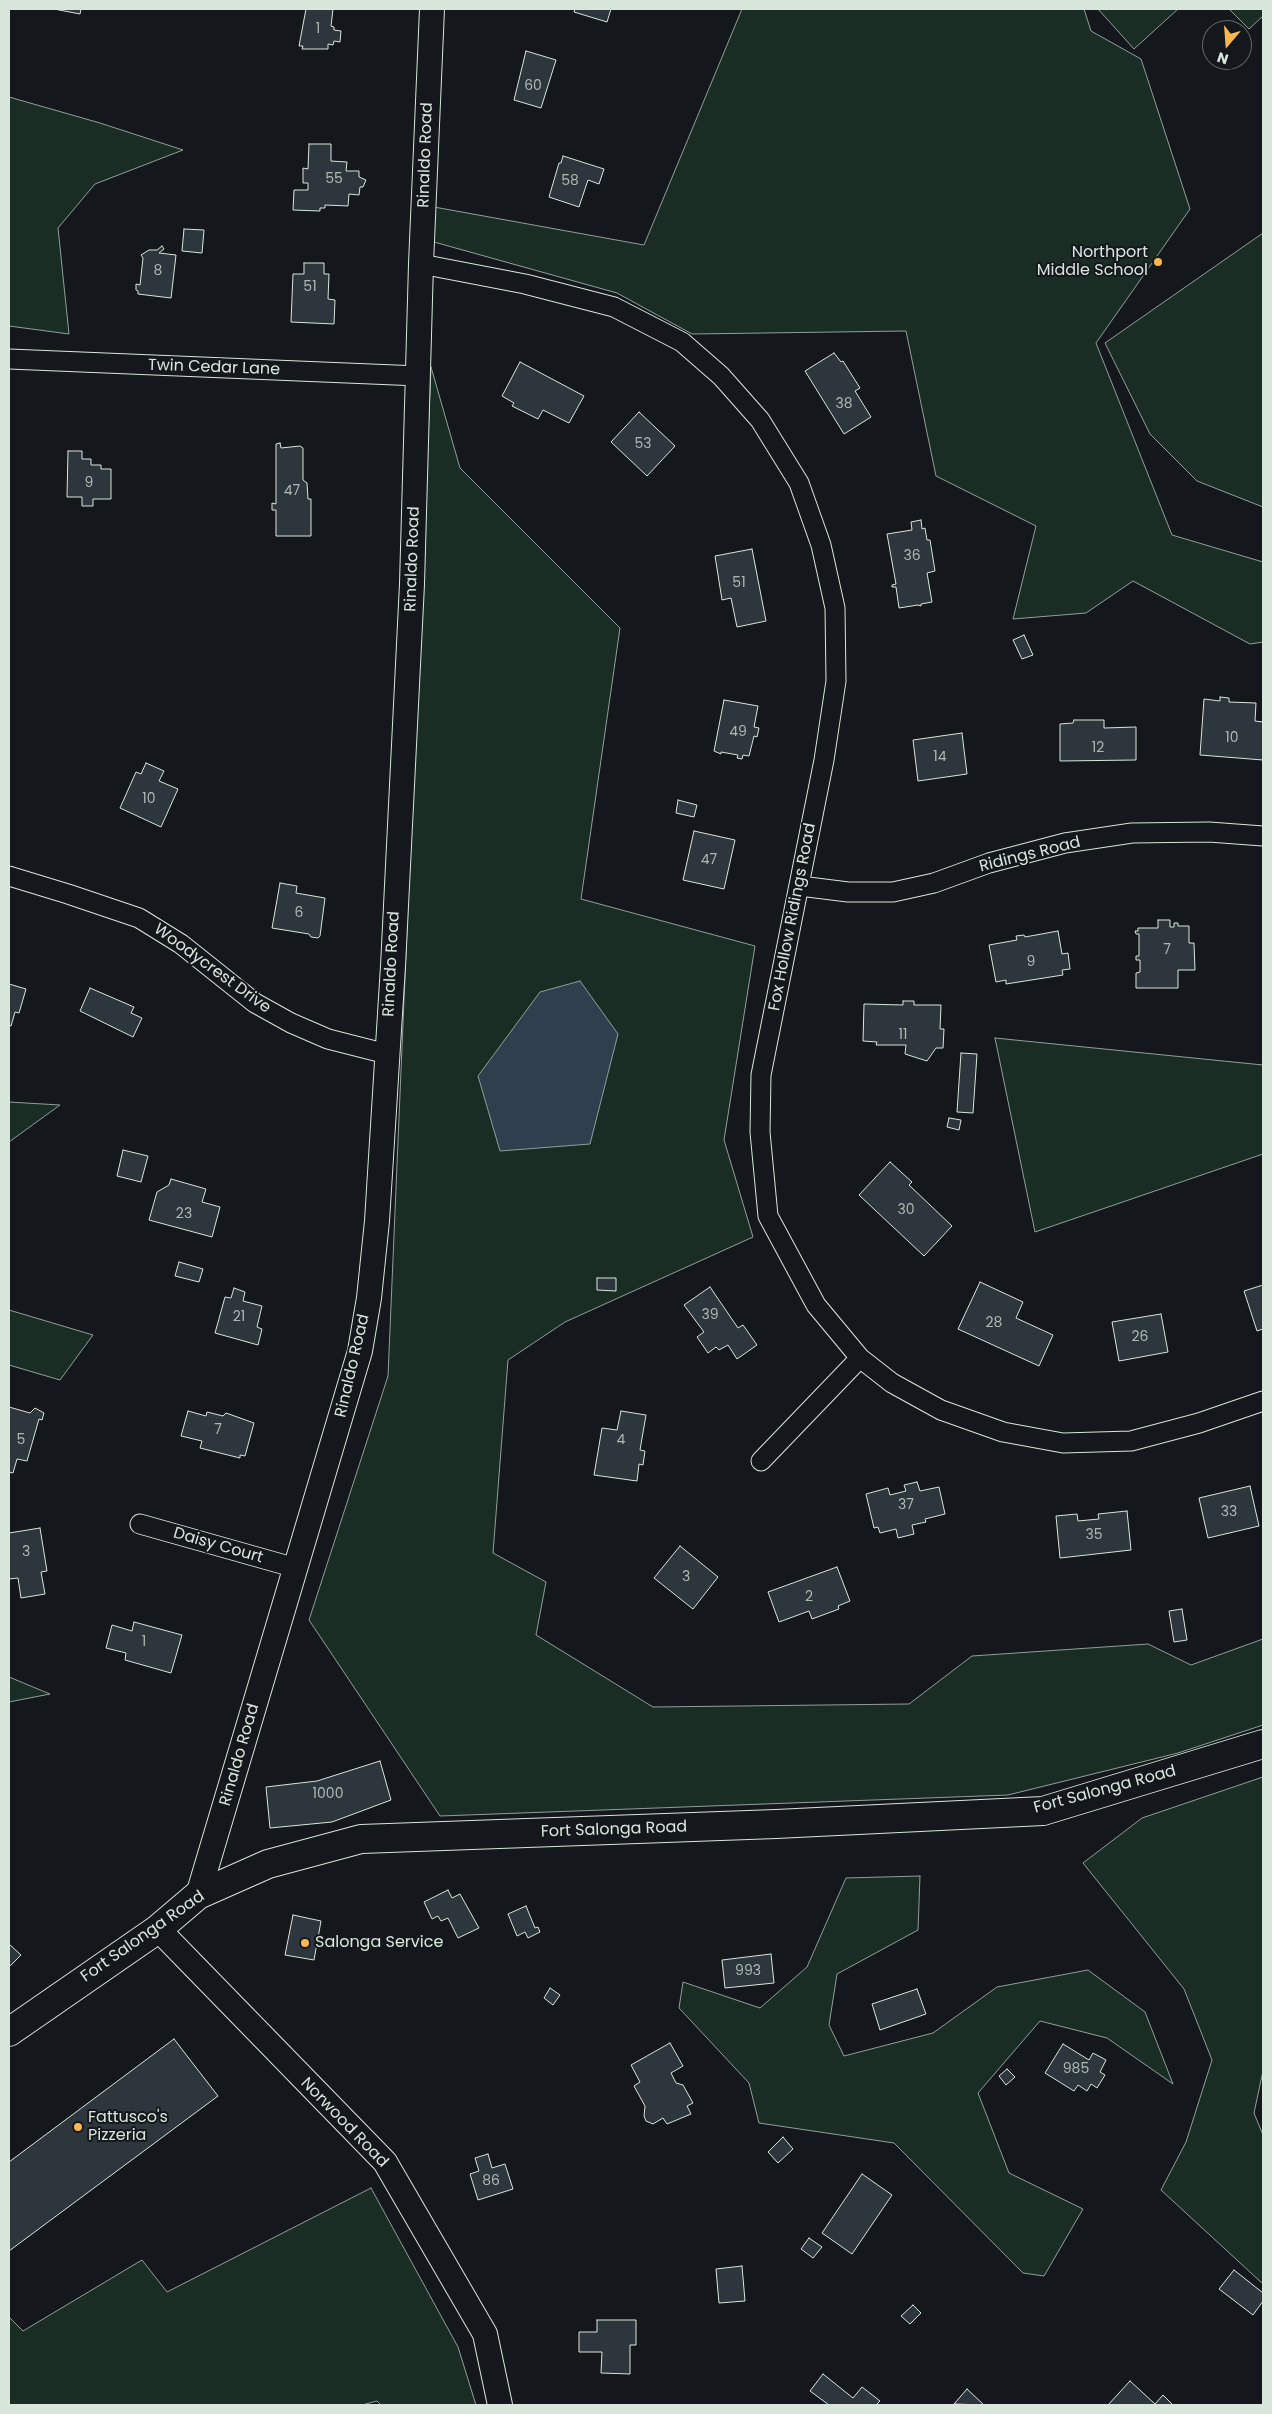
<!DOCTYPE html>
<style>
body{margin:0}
#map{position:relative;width:1272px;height:2414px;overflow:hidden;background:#14181c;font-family:Poppins,sans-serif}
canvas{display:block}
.frame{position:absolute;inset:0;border:10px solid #d8e6dc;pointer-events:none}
.north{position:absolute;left:1202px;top:20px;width:50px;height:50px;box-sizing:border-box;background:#14181c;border:1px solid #626a69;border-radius:50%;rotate:198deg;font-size:14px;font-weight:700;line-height:20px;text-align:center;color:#d8e6dc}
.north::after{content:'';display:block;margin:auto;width:18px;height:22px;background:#ffb74d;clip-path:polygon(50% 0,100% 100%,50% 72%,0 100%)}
</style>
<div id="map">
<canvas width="1272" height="2414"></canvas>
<div class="frame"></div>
<div class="north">N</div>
</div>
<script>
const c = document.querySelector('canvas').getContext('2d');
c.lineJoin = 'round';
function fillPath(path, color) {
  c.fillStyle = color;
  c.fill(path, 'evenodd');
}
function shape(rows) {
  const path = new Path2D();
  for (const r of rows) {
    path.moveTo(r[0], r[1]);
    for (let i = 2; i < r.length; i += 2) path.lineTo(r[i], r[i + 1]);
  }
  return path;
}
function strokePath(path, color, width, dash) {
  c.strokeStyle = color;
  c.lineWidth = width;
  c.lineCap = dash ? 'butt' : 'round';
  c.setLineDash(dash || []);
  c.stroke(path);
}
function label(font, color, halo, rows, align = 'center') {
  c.font = font + ' Poppins,sans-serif';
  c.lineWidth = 4;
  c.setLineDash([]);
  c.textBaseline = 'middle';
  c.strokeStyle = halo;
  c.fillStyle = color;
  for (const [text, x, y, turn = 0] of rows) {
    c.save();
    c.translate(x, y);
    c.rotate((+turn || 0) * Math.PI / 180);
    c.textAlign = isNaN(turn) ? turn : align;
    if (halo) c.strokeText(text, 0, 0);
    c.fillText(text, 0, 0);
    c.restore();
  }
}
const green = shape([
 [742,9,1084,9,1091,31,1141,59,1190,209,1096,343,1172,535,1263,562,1263,642,1250,644,1133,581,1086,613,1013,619,1036,526,936,476,906,331,692,334,617,293,434,242,434,207,644,245,742,9],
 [1098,9,1178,9,1134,49,1098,9],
 [1229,9,1263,9,1263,16,1249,29,1229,9],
 [9,97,100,123,183,150,95,184,58,228,69,334,9,326,9,97],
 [1263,233,1263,507,1197,481,1150,434,1105,343,1263,233],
 [431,367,460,468,620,628,581,899,755,946,724,1140,753,1237,565,1322,508,1360,493,1553,546,1582,536,1635,653,1707,909,1704,972,1656,1148,1644,1191,1665,1263,1639,1263,1725,1178,1753,1008,1795,440,1816,309,1620,388,1376,431,367],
 [995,1038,1263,1065,1263,1154,1035,1232,995,1038],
 [9,1102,60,1105,9,1142,9,1102],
 [9,1310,93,1335,60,1380,9,1365,9,1310],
 [9,1677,50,1694,9,1702,9,1677],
 [1263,1777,1263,2071,1254,2113,1263,2135,1263,2284,1161,2190,1186,2142,1212,2060,1184,1989,1083,1863,1142,1818,1263,1777],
 [920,1876,918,1930,837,1974,829,2025,844,2056,933,2033,997,1987,1088,1970,1145,2012,1173,2084,1107,2038,1040,2021,978,2093,1009,2173,1083,2209,1044,2276,1023,2273,894,2143,759,2123,749,2083,679,2008,683,1982,760,2008,807,1967,846,1878,920,1876],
 [371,2188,458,2347,476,2405,381,2405,377,2401,362,2405,9,2405,9,2317,23,2331,142,2260,167,2292,371,2188]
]);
const water = shape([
 [580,981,618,1034,590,1144,500,1151,478,1076,540,992,580,981]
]);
const building = shape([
 [54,9,81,9,80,14,54,9],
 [306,9,333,9,331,26,334,27,334,30,341,31,340,42,334,41,333,45,328,44,328,49,302,49,303,46,299,46,306,9],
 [575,9,611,9,607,22,574,12,575,9],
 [526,51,556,60,541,108,514,100,526,51],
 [309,144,331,144,331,161,347,162,346,171,359,171,359,177,366,180,363,187,360,187,359,195,349,194,348,206,325,205,325,208,320,208,320,211,293,210,294,190,308,190,308,183,303,183,303,168,308,169,309,144],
 [563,156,604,169,599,184,588,180,579,207,549,197,559,163,561,163,563,156],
 [184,229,204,230,202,253,182,251,184,229],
 [162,246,164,249,159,253,176,255,171,298,138,294,138,291,136,290,136,284,140,285,143,258,141,255,149,250,157,250,162,246],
 [304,263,324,263,324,274,329,274,328,299,335,300,334,324,291,322,293,274,304,274,304,263],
 [834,353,841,362,843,361,860,388,855,391,871,417,844,434,805,371,834,353],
 [520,362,584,396,569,423,543,410,538,419,512,406,514,403,502,396,520,362],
 [639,412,675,446,647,476,611,442,639,412],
 [280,443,281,448,300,446,303,448,303,480,307,483,308,499,311,499,311,536,276,536,276,510,272,510,272,503,276,504,276,444,280,443],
 [68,451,82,451,82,459,91,459,91,465,101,465,101,469,111,469,111,499,93,499,93,506,82,506,82,497,67,497,68,451],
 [921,520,922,529,925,528,927,540,930,540,935,571,927,573,932,602,921,604,921,606,918,605,899,608,896,587,892,587,892,585,896,584,887,534,912,530,911,522,921,520],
 [752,549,766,621,737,627,731,598,722,600,715,556,752,549],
 [1024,635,1033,655,1022,659,1013,640,1024,635],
 [1220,697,1229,698,1229,702,1256,703,1255,721,1263,722,1263,760,1200,755,1204,699,1220,701,1220,697],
 [724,700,758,706,754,727,759,728,757,737,754,736,749,756,743,755,742,759,737,758,738,755,721,752,721,754,714,751,724,700],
 [1074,720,1104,720,1104,728,1136,727,1136,760,1060,761,1060,724,1073,723,1074,720],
 [962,733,967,774,918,781,913,740,962,733],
 [146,763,164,771,159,781,178,789,161,827,120,808,136,772,141,774,146,763],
 [678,800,697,805,694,817,676,813,678,800],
 [694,831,735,840,724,889,683,880,694,831],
 [280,883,297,886,296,893,325,898,320,936,318,938,311,937,309,934,272,928,280,883],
 [1158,920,1170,920,1170,927,1174,927,1174,923,1178,923,1178,926,1189,926,1189,943,1194,943,1195,970,1178,970,1178,988,1136,988,1136,973,1140,972,1140,960,1136,960,1136,956,1139,956,1139,934,1136,934,1135,931,1138,931,1138,928,1158,928,1158,920],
 [1058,931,1062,954,1068,953,1070,969,1062,970,1063,975,1006,984,1006,980,996,982,989,945,1017,940,1016,936,1024,935,1025,937,1058,931],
 [9,984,26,989,19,1013,15,1012,11,1026,9,1025,9,984],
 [90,988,134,1007,131,1013,142,1018,133,1037,80,1011,90,988],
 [903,1001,914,1001,914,1005,941,1005,940,1029,944,1029,943,1048,936,1048,927,1061,905,1054,906,1045,876,1045,877,1042,863,1041,864,1004,903,1005,903,1001],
 [961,1053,977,1054,973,1113,957,1112,961,1053],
 [949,1118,961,1120,959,1130,947,1127,949,1118],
 [123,1150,148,1156,141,1182,117,1176,123,1150],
 [890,1162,912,1182,909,1185,952,1226,924,1256,859,1195,890,1162],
 [171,1179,206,1189,202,1202,220,1207,212,1237,149,1220,157,1192,169,1185,171,1179],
 [179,1262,203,1269,199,1282,175,1276,179,1262],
 [597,1278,616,1278,616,1291,597,1290,597,1278],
 [980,1282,1023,1302,1016,1318,1053,1335,1039,1366,958,1329,980,1282],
 [1263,1285,1263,1329,1257,1331,1244,1291,1263,1285],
 [710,1287,738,1328,743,1325,757,1345,737,1359,728,1345,719,1350,716,1347,708,1353,697,1337,704,1332,684,1305,710,1287],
 [234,1288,245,1292,243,1301,262,1306,257,1327,262,1329,258,1345,215,1333,225,1297,231,1298,234,1288],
 [1161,1314,1168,1352,1119,1361,1112,1322,1161,1314],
 [9,1407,30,1413,35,1408,44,1413,42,1420,39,1419,27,1461,17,1459,13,1473,9,1472,9,1407],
 [188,1411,206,1416,207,1412,223,1416,226,1413,254,1423,245,1456,240,1455,240,1458,200,1448,202,1441,181,1436,188,1411],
 [621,1411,646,1415,640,1450,645,1451,643,1465,639,1464,637,1481,594,1475,602,1428,617,1430,621,1411],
 [917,1482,920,1491,939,1487,945,1514,925,1519,926,1522,912,1525,914,1534,898,1538,896,1529,880,1533,878,1527,874,1528,866,1494,888,1488,890,1495,906,1491,904,1485,917,1482],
 [1250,1486,1259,1526,1208,1538,1199,1498,1250,1486],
 [1127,1511,1131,1550,1060,1558,1056,1516,1077,1514,1078,1521,1099,1519,1098,1514,1127,1511],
 [40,1528,47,1571,41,1572,45,1594,21,1598,18,1578,9,1579,9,1533,40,1528],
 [680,1546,718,1577,693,1609,654,1578,680,1546],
 [837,1567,850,1601,838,1606,839,1609,812,1619,809,1611,779,1622,768,1592,837,1567],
 [1182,1609,1187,1640,1174,1642,1169,1611,1182,1609],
 [134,1622,182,1635,171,1673,125,1660,126,1653,106,1648,112,1625,132,1631,134,1622],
 [380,1761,391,1800,332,1822,270,1828,266,1787,317,1781,380,1761],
 [448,1890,452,1898,460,1894,479,1928,458,1938,448,1918,441,1921,438,1916,432,1919,424,1902,448,1890],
 [526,1906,535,1928,538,1927,540,1932,528,1938,525,1932,517,1936,508,1914,526,1906],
 [293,1915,321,1921,314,1960,285,1955,293,1915],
 [9,1944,21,1955,9,1967,9,1944],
 [771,1954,774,1983,725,1988,722,1960,771,1954],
 [550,1988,560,1995,553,2005,544,1998,550,1988],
 [917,1989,926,2014,880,2030,872,2004,917,1989],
 [174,2039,218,2096,9,2251,9,2162,174,2039],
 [670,2043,683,2066,671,2073,676,2083,683,2085,693,2103,687,2106,691,2114,667,2124,663,2118,653,2124,646,2121,644,2116,645,2106,634,2086,640,2082,631,2065,670,2043],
 [1063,2044,1089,2060,1093,2053,1106,2060,1100,2072,1105,2075,1097,2088,1091,2084,1087,2091,1078,2085,1074,2091,1045,2073,1063,2044],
 [1007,2069,1015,2077,1006,2085,999,2076,1007,2069],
 [783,2137,793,2149,778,2163,768,2152,783,2137],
 [488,2154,492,2168,505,2164,513,2189,478,2200,470,2174,479,2171,475,2158,488,2154],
 [862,2174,892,2195,852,2254,822,2233,862,2174],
 [809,2238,822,2247,813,2258,801,2249,809,2238],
 [742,2266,745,2301,719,2303,716,2269,742,2266],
 [1234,2270,1263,2293,1263,2301,1253,2315,1219,2289,1234,2270],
 [913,2305,921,2313,910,2324,901,2316,913,2305],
 [597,2320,636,2320,636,2345,630,2345,630,2374,601,2373,602,2352,579,2352,579,2332,597,2332,597,2320],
 [823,2374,853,2398,862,2387,880,2401,876,2405,829,2405,810,2391,823,2374],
 [1130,2381,1155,2404,1163,2395,1173,2405,1108,2405,1130,2381],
 [967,2389,984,2405,954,2404,967,2389]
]);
const minor = shape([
 [421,264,525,284,614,307,682,342,721,376,760,420,799,483,821,545,835,608,836,681,824,760,761,1075,760,1132,768,1216,816,1305,860,1358,892,1383,941,1410,1003,1432,1063,1443,1131,1441,1199,1423,1263,1401],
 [9,359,419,376],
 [9,876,68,894,139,918,181,944,255,1003,291,1023,328,1039,387,1054],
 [800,886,848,892,893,892,934,883,989,863,1065,843,1132,833,1209,832,1263,836],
 [761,1461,860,1358],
 [140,1524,296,1568]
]);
const tertiary = shape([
 [198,1895,360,1351,369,1298,377,1221,393,966,412,584,421,264,432,9],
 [158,1929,385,2162,485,2334,500,2405]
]);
const primary = shape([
 [9,2032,158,1929,198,1895,268,1864,361,1839,776,1824,1043,1811,1263,1744]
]);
const markers = [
 [1158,262,5,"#ffb74d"],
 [305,1943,5,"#ffb74d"],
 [78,2127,5,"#ffb74d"]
];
const numberNames = [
 ["1",318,29],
 ["60",533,86],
 ["55",334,179],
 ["58",570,181],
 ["8",158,271],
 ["51",310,287],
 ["38",844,404],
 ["53",643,444],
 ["9",89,483],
 ["47",292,491],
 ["36",912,556],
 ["51",739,583],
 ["49",738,732],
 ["10",1232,738],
 ["12",1098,748],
 ["14",940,757],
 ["10",149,799],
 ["47",709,860],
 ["6",299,913],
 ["7",1167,950],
 ["9",1031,962],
 ["11",903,1035],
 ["30",906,1210],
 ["23",184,1214],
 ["39",710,1315],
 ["21",239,1317],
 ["28",994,1323],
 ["26",1140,1337],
 ["7",218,1430],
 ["5",21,1440],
 ["4",621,1440],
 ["37",906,1505],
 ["33",1229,1512],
 ["35",1094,1535],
 ["3",26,1552],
 ["3",686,1577],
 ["2",809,1597],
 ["1",144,1642],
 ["1000",328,1794],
 ["993",748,1971],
 ["985",1076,2069],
 ["86",491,2181]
];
const streetNames = [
 ["Rinaldo Road",426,155,-88],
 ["Twin Cedar Lane",214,368,2],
 ["Rinaldo Road",413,559,-88],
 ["Ridings Road",1030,855,-14],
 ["Fox Hollow Ridings Road",793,917,-79],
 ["Rinaldo Road",392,964,-87],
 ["Woodycrest Drive",212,969,36],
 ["Rinaldo Road",353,1366,-77],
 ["Daisy Court",218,1546,16],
 ["Rinaldo Road",240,1755,-74],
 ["Fort Salonga Road",1105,1790,-15],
 ["Fort Salonga Road",614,1830,-2],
 ["Fort Salonga Road",143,1937,-35],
 ["Norwood Road",344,2123,46]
];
const poiNames = [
 ["Northport",1148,253,"right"],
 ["Middle School",1148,271,"right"],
 ["Salonga Service",315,1943],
 ["Fattusco's",88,2118],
 ["Pizzeria",88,2136]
];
fillPath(green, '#1a2d24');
strokePath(green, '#939e99', 1);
fillPath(water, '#2f3f4d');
strokePath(water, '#939e99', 1);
fillPath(building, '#2c363c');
strokePath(building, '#d8e6dc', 1);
strokePath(minor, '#d8e6dc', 21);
strokePath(tertiary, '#d8e6dc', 26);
strokePath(primary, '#d8e6dc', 30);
strokePath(minor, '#14181c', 19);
strokePath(tertiary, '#14181c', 24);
strokePath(primary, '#14181c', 28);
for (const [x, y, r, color] of markers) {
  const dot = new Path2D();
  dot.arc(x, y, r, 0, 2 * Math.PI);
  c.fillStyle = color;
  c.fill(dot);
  strokePath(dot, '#14181c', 2);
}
label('14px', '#adbab4', null, numberNames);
label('16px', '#d8e6dc', '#14181c', streetNames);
label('16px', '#d8e6dc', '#14181c', poiNames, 'left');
</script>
